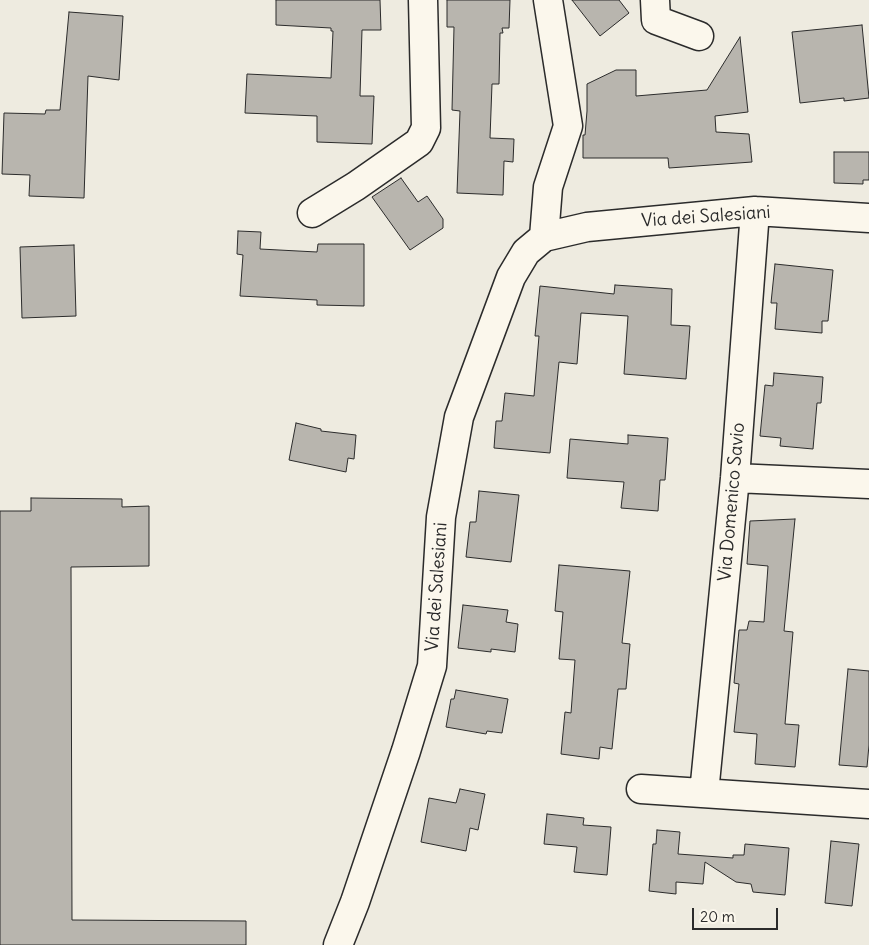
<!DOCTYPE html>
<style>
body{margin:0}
#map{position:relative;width:869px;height:945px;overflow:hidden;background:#eeebe0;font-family:Delius,sans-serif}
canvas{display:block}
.scale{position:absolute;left:692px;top:908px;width:86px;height:22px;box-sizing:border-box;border:2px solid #2b2b2b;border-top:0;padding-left:6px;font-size:15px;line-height:18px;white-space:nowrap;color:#2b2b2b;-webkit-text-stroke:4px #fbf7ec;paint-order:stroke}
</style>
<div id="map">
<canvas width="869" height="945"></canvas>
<div class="scale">20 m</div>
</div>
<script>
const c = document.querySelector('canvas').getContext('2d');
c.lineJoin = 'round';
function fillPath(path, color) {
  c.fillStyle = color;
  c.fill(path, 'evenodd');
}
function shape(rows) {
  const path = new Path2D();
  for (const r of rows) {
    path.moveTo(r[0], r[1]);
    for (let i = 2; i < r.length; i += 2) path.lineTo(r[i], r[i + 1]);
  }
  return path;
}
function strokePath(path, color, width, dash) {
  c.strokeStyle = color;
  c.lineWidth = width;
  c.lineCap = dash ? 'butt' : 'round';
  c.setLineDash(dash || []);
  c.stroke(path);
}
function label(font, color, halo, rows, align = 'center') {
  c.font = font + ' Delius,sans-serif';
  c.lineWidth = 5;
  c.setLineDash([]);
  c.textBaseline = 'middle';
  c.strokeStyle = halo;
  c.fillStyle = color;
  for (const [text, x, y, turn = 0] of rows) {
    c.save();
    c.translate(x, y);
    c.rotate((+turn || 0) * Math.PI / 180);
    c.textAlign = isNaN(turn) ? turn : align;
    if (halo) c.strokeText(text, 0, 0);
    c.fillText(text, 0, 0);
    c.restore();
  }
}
const building = shape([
 [276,0,380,0,381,30,362,30,360,96,374,96,372,144,317,142,317,116,245,113,247,74,331,78,333,31,331,31,331,28,276,25,276,0],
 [447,0,510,0,509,28,502,28,503,33,500,33,499,84,492,84,490,138,514,139,513,162,504,161,503,195,457,193,460,111,452,110,454,27,447,27,447,0],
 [572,0,619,0,629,13,600,36,572,0],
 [69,12,123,16,119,80,88,76,84,198,29,196,30,175,2,174,4,113,45,114,46,110,60,110,69,12],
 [862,25,869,98,844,101,844,98,800,103,792,32,862,25],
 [740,37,748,112,715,116,716,132,749,134,752,162,669,168,668,158,583,158,583,135,585,135,587,111,587,84,616,70,636,70,636,96,707,90,740,37],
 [834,152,869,152,869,180,863,180,863,184,834,183,834,152],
 [401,178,418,202,427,196,443,219,443,228,410,250,372,197,401,178],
 [238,231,261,232,260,249,317,252,318,244,364,244,364,306,317,305,317,300,240,296,243,255,237,254,238,231],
 [74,245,76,316,22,318,20,247,74,245],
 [775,264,833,270,828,321,822,321,822,333,775,329,777,303,771,303,775,264],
 [615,285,672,289,671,325,690,326,686,379,624,374,628,316,581,313,577,364,559,362,550,453,494,448,496,421,502,421,505,393,534,396,539,336,535,336,540,286,614,294,615,285],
 [774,373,823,377,821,403,817,403,813,449,780,446,781,438,760,436,765,385,773,386,774,373],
 [296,423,321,429,321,431,356,435,354,459,348,458,346,472,289,460,296,423],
 [628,435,668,438,665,480,660,480,658,511,621,508,624,482,567,478,570,439,628,444,628,435],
 [479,491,519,495,511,562,466,557,470,522,476,522,479,491],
 [31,498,122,499,122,507,149,506,149,566,71,567,72,920,246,921,246,945,0,945,0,511,31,511,31,498],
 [795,519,784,631,793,632,785,724,799,725,795,767,755,764,757,734,734,732,739,684,734,683,739,630,747,630,749,621,764,622,768,566,747,564,750,521,795,519],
 [559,565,630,571,622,643,630,644,626,689,618,689,612,749,600,747,599,759,561,754,565,712,571,713,575,660,559,659,563,612,555,611,559,565],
 [463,605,508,610,506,622,518,624,515,652,491,649,491,652,458,648,463,605],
 [848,669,869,671,869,745,867,767,839,765,848,669],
 [456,690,508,699,502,733,487,731,486,734,446,727,451,699,454,699,456,690],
 [460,789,485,794,478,830,470,828,466,851,421,842,429,798,456,803,460,789],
 [547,814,584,818,583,825,611,827,607,875,574,872,577,847,544,844,547,814],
 [657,830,680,832,678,854,733,858,733,855,744,855,745,844,789,848,785,895,753,892,751,884,736,882,705,862,703,884,676,882,676,894,649,891,653,844,656,844,657,830],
 [831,841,859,844,852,906,825,903,831,841]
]);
const street = shape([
 [655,0,656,20,699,36],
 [312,213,356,186,419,142,426,128,423,0],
 [544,237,548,187,568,126,548,0],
 [735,478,869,484],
 [641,789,869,804],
 [704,793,735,478,755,211],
 [338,945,355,902,406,751,432,666,441,517,459,417,511,277,526,252,544,237,587,227,755,211,869,218]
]);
const streetNames = [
 ["Via dei Salesiani",706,217,-4],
 ["Via Domenico Savio",732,502,-85],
 ["Via dei Salesiani",437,587,-86]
];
fillPath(building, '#b8b5ae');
strokePath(building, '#2b2b2b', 1);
strokePath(street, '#2b2b2b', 31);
strokePath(street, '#fbf7ec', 28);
label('18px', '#2b2b2b', '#fbf7ec', streetNames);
</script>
